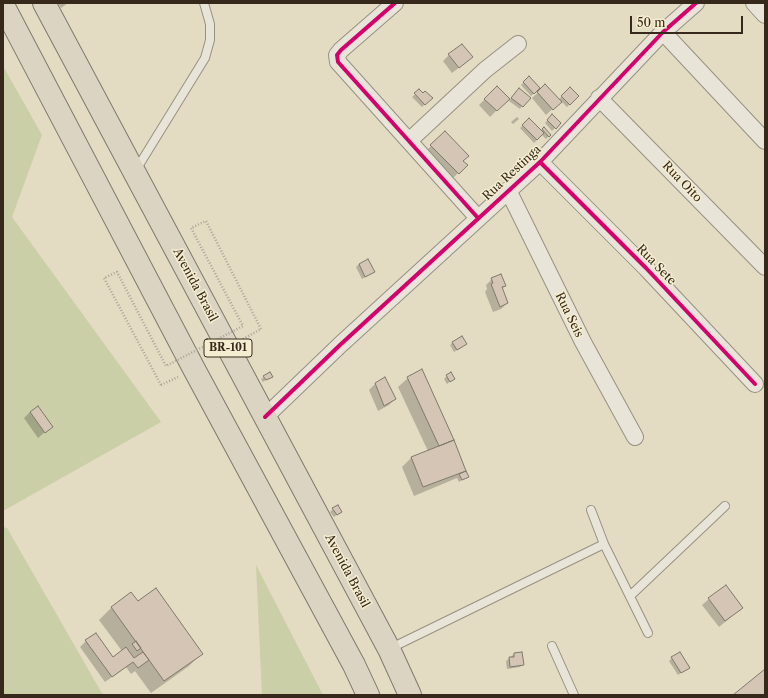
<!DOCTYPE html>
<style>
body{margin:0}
#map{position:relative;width:768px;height:698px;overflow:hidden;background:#e3dbc2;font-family:"Libre Caslon Text",serif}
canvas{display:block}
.frame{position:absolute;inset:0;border:4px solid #36291b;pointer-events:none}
.scale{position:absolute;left:630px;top:16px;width:113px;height:18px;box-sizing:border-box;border:2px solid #36291b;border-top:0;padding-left:5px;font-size:12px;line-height:14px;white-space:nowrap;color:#36291b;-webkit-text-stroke:3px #f5edcf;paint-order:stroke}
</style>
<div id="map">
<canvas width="768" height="698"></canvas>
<div class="frame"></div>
<div class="scale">50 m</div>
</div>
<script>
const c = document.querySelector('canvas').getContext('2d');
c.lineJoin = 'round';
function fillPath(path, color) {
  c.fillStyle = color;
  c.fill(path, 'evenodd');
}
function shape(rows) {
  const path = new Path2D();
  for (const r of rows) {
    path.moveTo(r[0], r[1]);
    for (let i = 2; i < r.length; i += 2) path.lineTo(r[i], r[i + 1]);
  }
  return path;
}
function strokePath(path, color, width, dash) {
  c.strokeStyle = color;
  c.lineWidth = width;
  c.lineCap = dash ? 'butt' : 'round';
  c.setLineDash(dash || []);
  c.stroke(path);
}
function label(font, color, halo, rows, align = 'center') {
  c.font = font + ' "Libre Caslon Text",serif';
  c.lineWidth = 3;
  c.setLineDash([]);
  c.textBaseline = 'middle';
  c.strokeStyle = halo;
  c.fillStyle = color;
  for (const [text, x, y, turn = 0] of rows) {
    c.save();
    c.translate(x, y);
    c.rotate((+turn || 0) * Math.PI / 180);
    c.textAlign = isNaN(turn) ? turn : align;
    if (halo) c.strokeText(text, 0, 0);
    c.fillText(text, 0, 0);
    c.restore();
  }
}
const green = shape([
 [3,66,42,135,12,217,161,422,3,511],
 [3,527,7,528,103,695,3,695],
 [256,565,323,695,262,695]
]);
const shadow = shape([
 [58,3,68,3,61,8],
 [449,55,465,63,452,73,443,61],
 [529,77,539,88,531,96,521,85],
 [545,86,558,100,570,89,578,96,567,107,561,101,546,115,532,98],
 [497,87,508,99,490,117,479,105],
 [419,91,431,98,422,107,412,97],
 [516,92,522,106,520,109,509,101],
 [552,115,560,123,552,131,545,123],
 [517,117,519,119,513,124,511,122],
 [529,119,541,131,544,128,550,135,546,139,542,135,534,143,520,128],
 [445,132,466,165,452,179,425,152],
 [359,264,374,272,362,279,356,267],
 [492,279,505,286,502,289,507,303,501,309,493,312,485,292,487,289,486,285],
 [453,342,466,344,454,352,450,345],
 [272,376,263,382,261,379,264,377],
 [447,376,453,379,447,384,444,379],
 [408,378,464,471,462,474,467,477,459,482,457,478,414,496,402,467,412,457,428,451,398,387],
 [375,384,395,399,389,405,378,411,369,390],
 [30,412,52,426,38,438,24,418],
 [333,509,338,514,334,517,330,512],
 [131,593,138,602,202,653,189,666,151,693,135,671,131,674,126,667,105,682,80,647,86,641,113,658,122,651,99,620,111,608],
 [709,599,742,608,719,627,702,605],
 [514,654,523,664,520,667,507,669,506,661],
 [672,658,689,667,678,675,669,661]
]);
const building = shape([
 [462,44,473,57,459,68,448,54,462,44],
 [529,76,540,88,534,94,523,82,529,76],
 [545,84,562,102,553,110,537,92,545,84],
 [497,86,510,99,497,111,484,99,497,86],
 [570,87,579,96,570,105,561,96,570,87],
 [519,88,531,98,523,107,511,98,519,88],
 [419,89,423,93,425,91,433,98,425,105,414,93,419,89],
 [552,114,561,123,556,129,547,120,552,114],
 [529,118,544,133,537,140,522,125,529,118],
 [544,127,551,135,549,137,542,129,544,127],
 [445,131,469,156,463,161,468,165,459,174,430,145,445,131],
 [368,259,375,272,365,277,359,264,368,259],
 [501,274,506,286,502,287,508,303,500,307,491,284,493,283,491,278,501,274],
 [462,336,467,344,457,350,452,342,462,336],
 [422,369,454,440,439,446,407,377,422,369],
 [270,372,273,377,266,380,263,376,270,372],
 [451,372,455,379,450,382,446,375,451,372],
 [385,377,396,399,384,406,375,383,385,377],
 [38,406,53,427,45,433,30,412,38,406],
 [454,440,466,471,423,487,411,457,454,440],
 [466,471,469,477,462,480,459,474,466,471],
 [338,505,342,512,337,515,332,508,338,505],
 [726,585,743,608,725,621,708,598,726,585],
 [156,588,203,654,164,681,111,607,131,592,138,601,156,588],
 [96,633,113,657,126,647,134,658,143,652,149,660,138,668,133,662,112,677,85,640,96,633],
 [136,641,141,648,137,651,132,644,136,641],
 [522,652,524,665,510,667,509,657,514,657,514,653,522,652],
 [680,652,690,668,681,673,671,657,680,652],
 [765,669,765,695,733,695,765,669]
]);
const path = shape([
 [243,339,261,329],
 [161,385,178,377]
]);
const lane = shape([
 [136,170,205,58,210,40,210,24,204,3],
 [591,510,604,544,648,633],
 [630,596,725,506],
 [552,646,574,695],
 [389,649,604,544]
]);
const street = shape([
 [395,3,341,50,337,55,338,62,478,218],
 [754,3,765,15],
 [663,32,765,141],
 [599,98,765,267],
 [410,140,485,70,518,44],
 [540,162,646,268,755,384],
 [508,190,583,342,635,437],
 [265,417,340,345,540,162,663,32,696,3]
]);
const highway = shape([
 [44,3,389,649,410,695],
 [3,5,194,369,354,665,368,695]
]);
const pathBridge = shape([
 [161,385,104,278,117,272,166,366,243,326,191,228,206,221,261,329]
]);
const cycleway = shape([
 [395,3,341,50,337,55,338,62,478,218],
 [540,162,646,268,755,384],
 [265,417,340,345,540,162,663,32,696,3]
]);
const shields = [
 [228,348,48]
];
const shieldNames = [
 ["BR-101",228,348]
];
const streetNames = [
 ["Rua Restinga",512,173,-43],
 ["Rua Oito",682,182,46],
 ["Rua Sete",656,265,46],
 ["Avenida Brasil",195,285,62],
 ["Rua Seis",569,315,64],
 ["Avenida Brasil",347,571,62]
];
fillPath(green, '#cacfa7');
fillPath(shadow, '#0003');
fillPath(building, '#d4c5b5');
strokePath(building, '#7f796b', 1);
strokePath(lane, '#979182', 10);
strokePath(street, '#979182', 18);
strokePath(highway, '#7f796b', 24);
strokePath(path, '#a8a499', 2.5, [1, 2]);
strokePath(lane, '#e8e4d7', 8);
strokePath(street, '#e8e4d7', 16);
strokePath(highway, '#dbd4c3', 22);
strokePath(pathBridge, '#a8a499', 2.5, [1, 2]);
strokePath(cycleway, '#d6006c', 4);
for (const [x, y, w] of shields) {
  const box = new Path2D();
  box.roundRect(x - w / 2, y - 9, w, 18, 3);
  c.fillStyle = '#f5edcf';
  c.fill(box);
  strokePath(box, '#36291b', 1);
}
label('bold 11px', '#36291b', null, shieldNames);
label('12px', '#36291b', '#f5edcf', streetNames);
</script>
